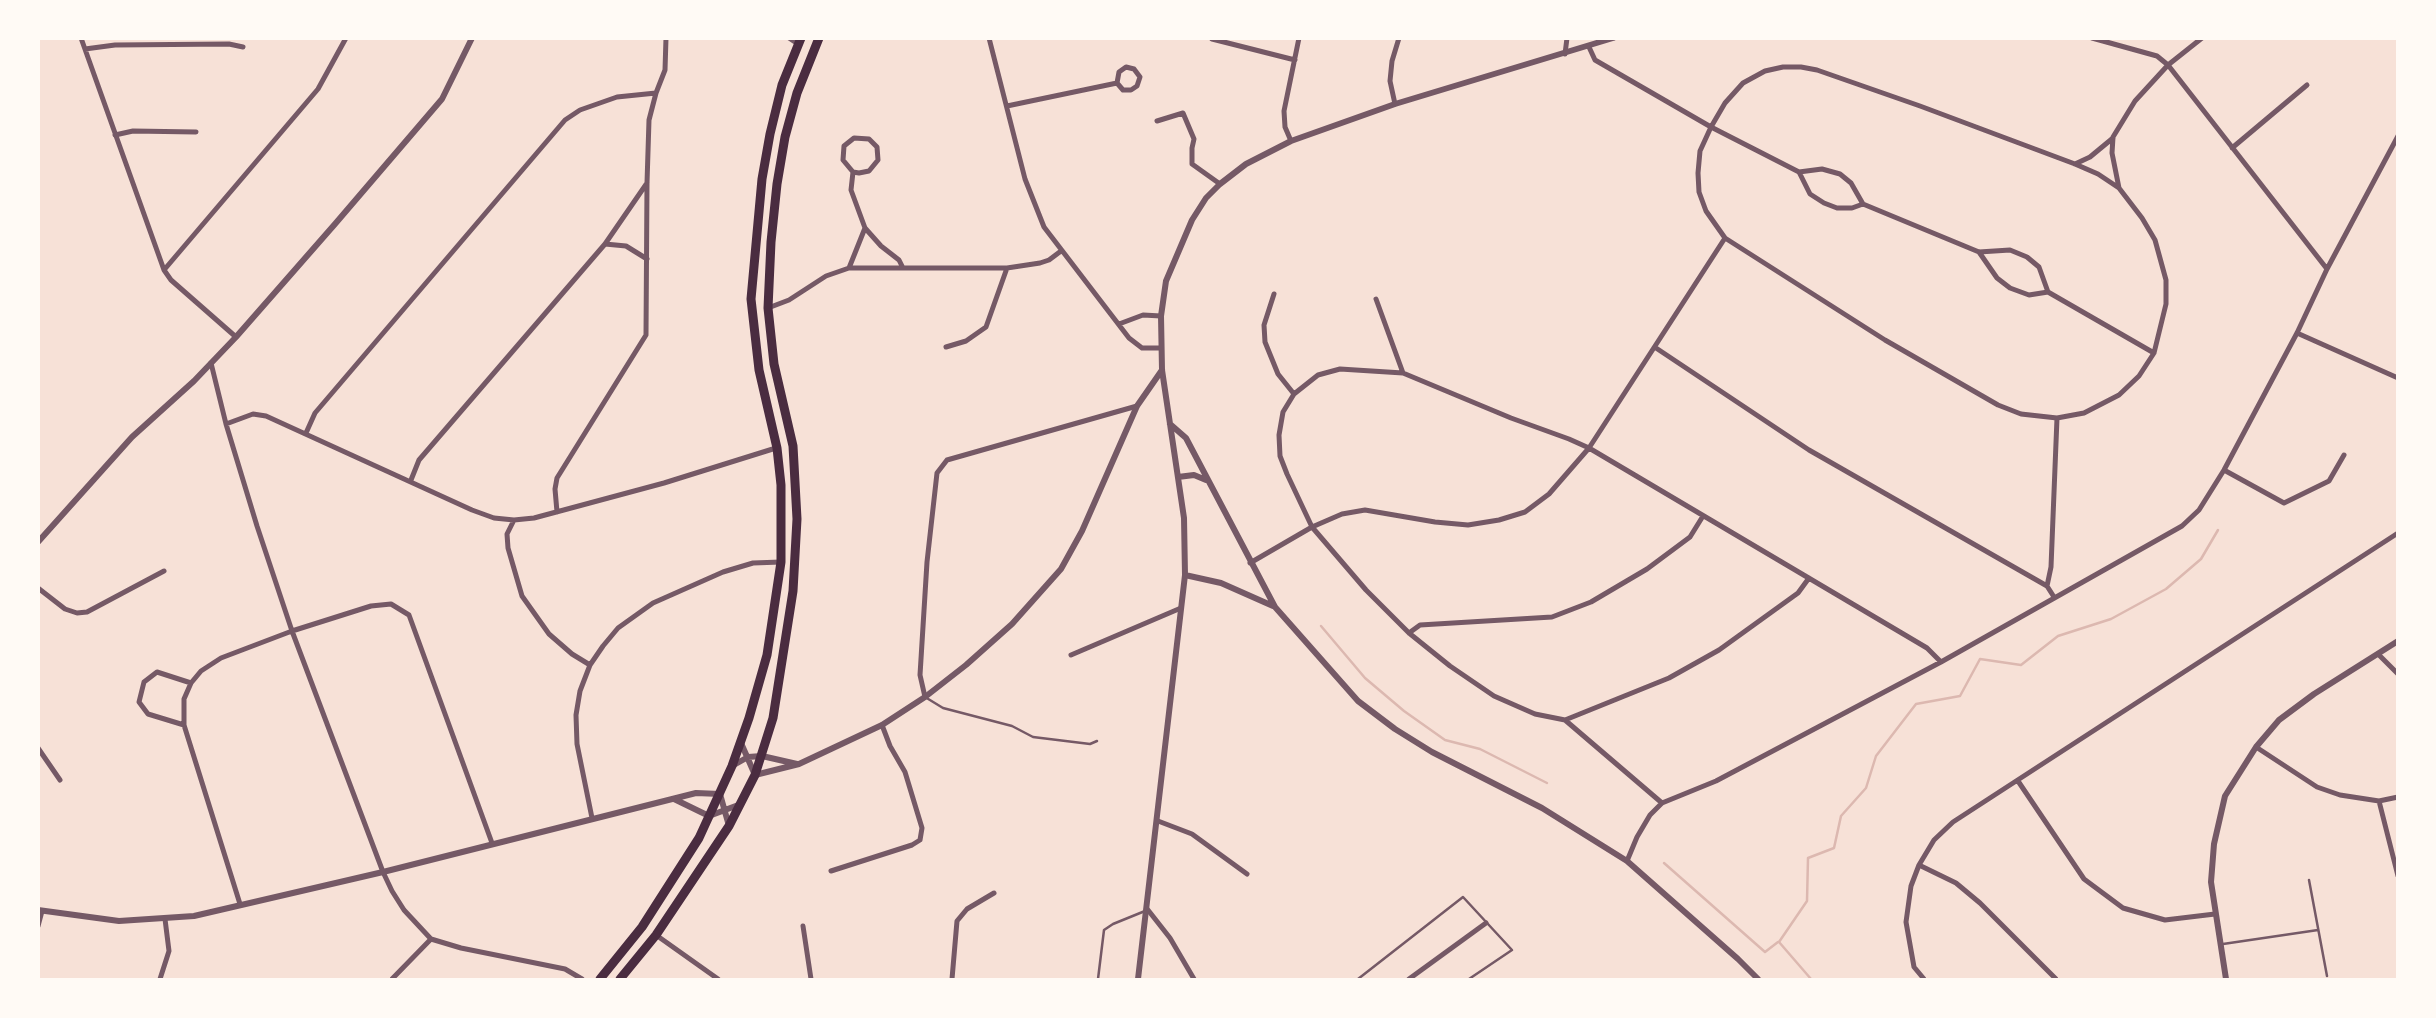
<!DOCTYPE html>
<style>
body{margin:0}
#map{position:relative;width:2436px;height:1018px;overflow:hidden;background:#f7e1d7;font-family:Poppins,sans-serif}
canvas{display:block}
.frame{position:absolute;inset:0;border:40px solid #fffaf5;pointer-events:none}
</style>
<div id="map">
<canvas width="2436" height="1018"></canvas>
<div class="frame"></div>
</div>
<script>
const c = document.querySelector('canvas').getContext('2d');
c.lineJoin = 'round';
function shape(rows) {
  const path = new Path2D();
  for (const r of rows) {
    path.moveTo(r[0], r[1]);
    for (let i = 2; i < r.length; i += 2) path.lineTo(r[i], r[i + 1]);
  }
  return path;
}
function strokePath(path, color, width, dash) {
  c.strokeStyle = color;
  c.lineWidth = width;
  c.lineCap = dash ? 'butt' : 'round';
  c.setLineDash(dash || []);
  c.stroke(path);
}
const stream = shape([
 [1321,626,1365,678,1404,711,1445,740,1480,749,1547,783],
 [1664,863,1765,952,1778,942],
 [1811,979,1779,942,1807,901,1808,858,1834,848,1841,816,1866,788,1876,756,1916,704,1960,696,1980,659,2021,665,2058,636,2111,619,2166,589,2201,559,2218,530]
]);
const service = shape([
 [925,697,943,708,1012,726,1033,737,1090,744,1097,741],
 [2309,880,2327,976],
 [2223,944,2318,930],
 [1098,979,1104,930,1113,924,1145,911],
 [1358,979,1463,897,1512,950,1469,979]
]);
const minor = shape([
 [81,38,164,270,171,280,236,337],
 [789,38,798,44],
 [989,38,1025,179,1044,227,1129,338,1142,348,1160,348],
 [2092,38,2157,56,2168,65,2327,269],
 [1212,39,1295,60],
 [1589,47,1595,60,1711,127,1799,172,1822,169,1840,174,1851,183,1863,204],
 [85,49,115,45,229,44,243,47],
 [1565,54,1567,38],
 [1783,67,1801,67,1817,70,1920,106,2075,164,2098,174,2119,188,2142,218,2155,240,2166,280,2166,304,2154,353,2139,376,2119,395,2084,413,2057,418,2021,414,1998,405,1885,340,1725,238,1706,211,1699,192,1698,173,1700,151,1711,127,1725,103,1743,83,1765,71,1783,67],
 [1395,104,1390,81,1392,61,1399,38],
 [1007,106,1117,83,1123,90,1131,90,1137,86,1140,77,1134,69,1126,67,1119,72,1117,83],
 [1157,121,1183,113,1194,139,1192,148,1192,164,1220,184],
 [115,135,133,131,196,132],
 [1291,141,1285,127,1284,111,1299,38],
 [2232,148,2307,85],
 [2075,164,2090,157,2113,138],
 [853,172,843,160,844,146,854,138,869,139,877,147,878,160,869,171,859,173,853,172,851,190,865,228,881,246,899,260,903,268],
 [1799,172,1810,194,1824,203,1837,208,1852,208,1863,204,1979,252,2010,250,2027,257,2039,267,2048,292],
 [2119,188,2112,153,2113,137,2135,101,2168,65,2202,38],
 [605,244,626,246,647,259],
 [1979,252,1997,278,2010,288,2029,295,2048,292,2154,353],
 [849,268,865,228],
 [164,270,318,89,346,38],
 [1274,294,1264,325,1265,342,1278,374,1294,394],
 [1376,299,1403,373],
 [768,308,789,300,826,276,849,268,1007,268,1040,263,1049,260,1061,251],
 [1119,324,1143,315,1161,316],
 [2297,333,2398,378],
 [946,347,966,341,986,327,1007,268],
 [1656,348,1809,450,2047,586,2054,597],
 [211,363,226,424,257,526,292,631,383,872,392,891,404,910,431,939,461,948,565,969,582,979],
 [226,424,253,414,266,416,472,510,494,518,514,520,534,518,664,483,776,448],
 [306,433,315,413,565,120,580,110,617,97,656,93],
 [2224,470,2284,503,2329,481,2344,455],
 [411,480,419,460,605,244,647,183],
 [557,512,555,489,557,478,646,335,647,183,649,120,656,93,665,70,666,38],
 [514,520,507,534,508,548,522,596,549,634,572,654,590,665],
 [1250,563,1312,527,1342,514,1365,510,1435,522,1468,525,1499,520,1525,512,1549,494,1589,448,1725,238],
 [2047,586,2051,567,2057,418],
 [38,588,65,609,77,613,87,612,164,571],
 [1409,633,1420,625,1552,617,1591,602,1647,569,1690,537,1703,516],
 [2378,654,2398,674],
 [1071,655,1181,608],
 [925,697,920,675,927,562,937,473,947,460,1137,406],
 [1565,720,1669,678,1719,650,1798,593,1809,578],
 [184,725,148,714,139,702,144,682,157,672,191,683],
 [2256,747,2317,787,2340,795,2379,801,2398,797],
 [38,748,60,780],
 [2018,781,2084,879,2123,908,2165,920,2215,914],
 [2379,801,2398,876],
 [1662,803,1565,720,1535,714,1494,696,1450,666,1409,633,1366,590,1312,527,1287,474,1280,456,1279,435,1283,412,1294,394,1318,375,1340,369,1403,373,1511,418,1569,439,1589,448,1927,648,1941,662],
 [592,818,577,744,576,715,580,691,590,665,603,646,618,628,653,603,723,572,753,563,781,562],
 [1158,821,1192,834,1247,874],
 [1627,861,1637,837,1650,815,1662,803,1716,781,1941,662,2182,526,2199,510,2224,470,2297,333,2327,269,2398,136],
 [1919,865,1956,883,1980,903,2056,979],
 [831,871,912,845,920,840,922,828,905,772,890,746,882,725],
 [240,904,184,725,184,699,191,683,201,671,221,658,292,631,371,606,391,604,409,615,492,843],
 [1148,910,1170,938,1194,979],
 [38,926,42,911],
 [803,926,811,979],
 [656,935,718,979],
 [160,979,169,951,165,919],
 [392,979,431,939],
 [952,979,957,921,967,909,994,893],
 [1409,979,1486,923],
 [1924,979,1914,967,1906,922,1911,886,1919,865,1934,840,1953,822,2398,533]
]);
const tertiary = shape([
 [1170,424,1186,438,1275,607,1358,701,1395,729,1432,752,1542,808,1627,861,1738,959,1758,979],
 [1178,477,1194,475,1206,480],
 [38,542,132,437,194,381,236,337,335,224,442,99,472,38],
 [1185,575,1221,583,1273,606],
 [741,743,755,775,799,764,882,725,925,697,966,665,1012,624,1061,569,1082,531,1137,406,1162,370],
 [732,766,748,757,762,756,797,764],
 [674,799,709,816,741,804],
 [38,910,119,921,194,916,383,872,696,793,720,794,729,826],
 [1138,979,1185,575,1184,518,1162,370,1161,316,1166,281,1192,220,1206,198,1220,184,1246,164,1291,141,1395,104,1613,38],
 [2226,979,2211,882,2214,844,2225,796,2256,747,2279,720,2314,694,2398,641]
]);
const trunk = shape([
 [600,979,642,927,699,838,732,766,749,718,767,655,781,562,781,485,777,448,759,370,751,299,762,179,770,134,782,85,801,38],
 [620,979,656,935,729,826,755,775,773,718,793,591,797,519,793,446,774,364,768,308,771,242,777,184,785,137,797,93,819,38]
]);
strokePath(stream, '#dcb8b0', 2.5);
strokePath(service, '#755966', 2.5);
strokePath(minor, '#755966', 5);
strokePath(tertiary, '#755966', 6);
strokePath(trunk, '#4a2c40', 9);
</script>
